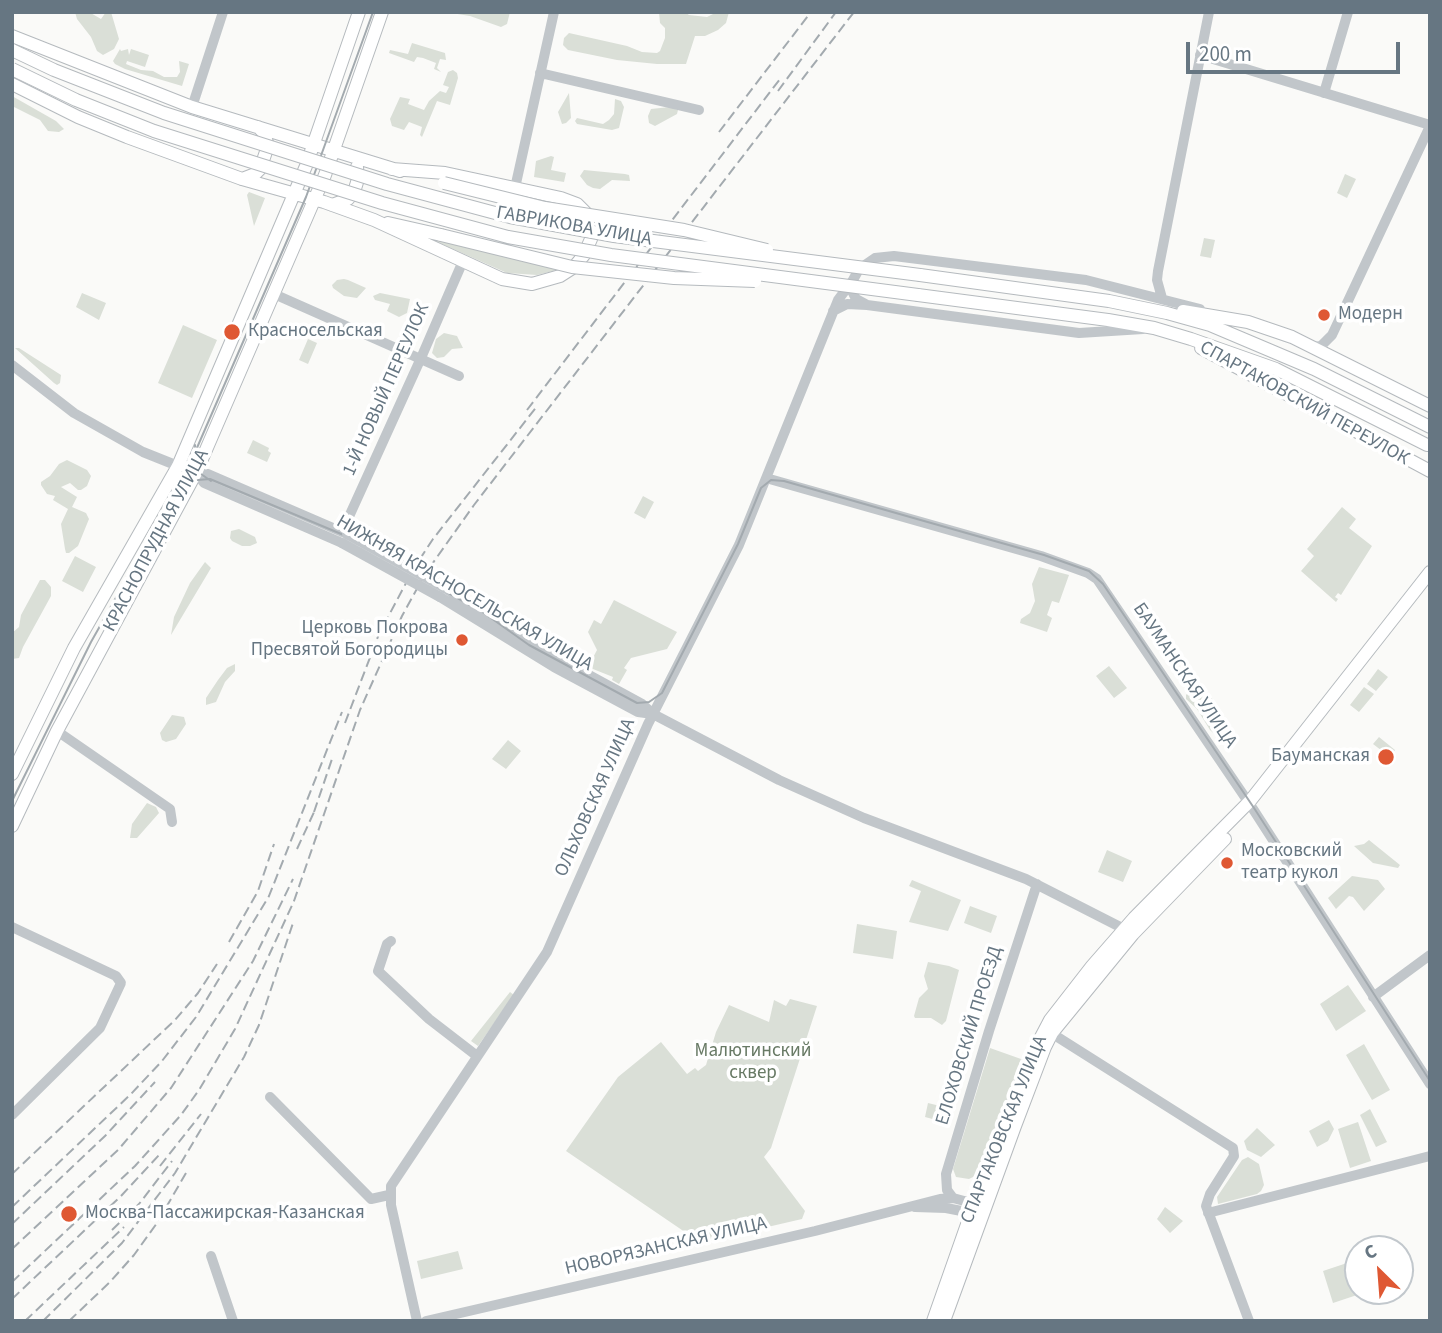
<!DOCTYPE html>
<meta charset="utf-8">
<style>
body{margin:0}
#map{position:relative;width:1442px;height:1333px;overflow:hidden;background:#fafaf8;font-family:"Source Sans 3",sans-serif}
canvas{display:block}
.frame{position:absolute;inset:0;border:14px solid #667682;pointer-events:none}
.north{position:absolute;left:1344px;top:1235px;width:70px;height:70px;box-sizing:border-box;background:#fff;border:2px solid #c2c8cd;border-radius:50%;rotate:335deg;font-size:19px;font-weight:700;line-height:28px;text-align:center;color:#667682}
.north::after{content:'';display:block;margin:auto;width:24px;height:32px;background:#df5833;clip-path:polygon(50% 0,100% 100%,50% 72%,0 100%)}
.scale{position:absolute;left:1186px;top:42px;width:214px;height:32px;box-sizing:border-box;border:4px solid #667682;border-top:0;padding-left:9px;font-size:21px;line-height:24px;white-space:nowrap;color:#667682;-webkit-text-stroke:5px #fff;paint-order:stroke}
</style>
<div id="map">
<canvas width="1442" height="1333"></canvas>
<div class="frame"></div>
<div class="north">С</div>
<div class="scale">200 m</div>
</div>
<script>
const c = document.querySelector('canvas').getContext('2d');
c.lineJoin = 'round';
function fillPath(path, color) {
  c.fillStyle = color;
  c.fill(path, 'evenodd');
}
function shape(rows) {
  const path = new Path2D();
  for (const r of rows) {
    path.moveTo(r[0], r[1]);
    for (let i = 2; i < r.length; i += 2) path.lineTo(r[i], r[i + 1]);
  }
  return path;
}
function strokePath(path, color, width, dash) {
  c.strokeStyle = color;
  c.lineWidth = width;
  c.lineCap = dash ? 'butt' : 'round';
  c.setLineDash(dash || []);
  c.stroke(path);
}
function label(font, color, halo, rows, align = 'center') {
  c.font = font + ' "Source Sans 3",sans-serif';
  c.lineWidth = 7;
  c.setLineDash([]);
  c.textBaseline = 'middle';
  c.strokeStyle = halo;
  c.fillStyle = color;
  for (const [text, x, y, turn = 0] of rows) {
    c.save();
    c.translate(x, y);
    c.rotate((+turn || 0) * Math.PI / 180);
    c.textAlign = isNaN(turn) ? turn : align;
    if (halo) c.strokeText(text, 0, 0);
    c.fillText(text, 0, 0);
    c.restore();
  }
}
const green = shape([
 [75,12,89,12,101,19,106,12,111,12,119,39,114,49,103,55,97,51,91,37,77,19],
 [445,12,510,12,507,24,501,27,470,16],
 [659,12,685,12,689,15,707,17,717,12,729,12,726,23,718,30,705,36,695,36,686,64,657,64,617,60,568,50,563,45,564,38,569,33,627,46,642,52,657,53,660,51,665,38,665,28,660,23],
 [412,43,445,53,446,60,440,59,437,68,441,72,434,69,436,63,423,58,417,57,414,62,389,53,390,50,408,54],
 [120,49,121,51,128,49,129,55,131,49,149,55,145,67,127,61,126,64,141,70,153,71,164,77,177,77,180,72,179,61,189,64,182,86,125,69,115,64,113,61],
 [453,70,457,73,458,78,450,105,437,101,422,137,420,135,422,127,409,122,404,130,392,126,390,119,400,97,410,99,408,104,424,110,429,101,440,91,446,93,449,87,443,85,448,72],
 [569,93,571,118,566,123,562,124,558,112],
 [12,96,56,121,64,129,59,132,48,131,40,120,12,106],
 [615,99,621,101,624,107,619,128,612,130,577,124,575,121,577,118,603,124,609,120,614,114],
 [670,107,678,110,677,114,655,126,649,123,648,116,651,109],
 [551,156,554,157,551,170,566,173,564,182,534,177,536,161],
 [584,170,625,174,629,175,630,181,612,180,600,189,593,188,587,185,580,176],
 [1345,174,1356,179,1347,198,1337,193],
 [249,192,265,198,254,226,247,195],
 [406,228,557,270,537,275,507,273],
 [1204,238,1215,240,1211,258,1200,256],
 [344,279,348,280,366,288,357,298,344,296,333,288,332,285,337,280],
 [82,293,106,303,99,320,76,307],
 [380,293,410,299,407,313,399,317,387,311,390,304,375,300,373,296],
 [183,325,217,340,192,398,158,383],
 [444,333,457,336,463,348,452,349,444,357,437,358,432,353,436,339],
 [308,339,317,343,308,364,299,360],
 [15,348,19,348,61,375,60,383,57,385,54,383],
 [253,440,269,448,268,451,271,453,267,462,247,453],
 [67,460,87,470,91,476,87,486,81,490,78,490,70,483,61,487,77,497,72,507,86,513,89,519,78,546,69,553,66,553,65,549,61,524,68,509,53,500,55,496,47,494,41,485,41,482,50,476,59,464],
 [643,496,654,502,645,519,634,513],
 [1342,507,1356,519,1349,528,1372,546,1341,595,1338,593,1335,597,1338,599,1336,602,1301,571,1314,556,1307,549],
 [239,529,255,537,257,543,250,546,242,546,232,541,230,538,231,531],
 [75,556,96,567,83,592,62,581],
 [205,562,211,568,171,635,174,617,190,583],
 [1039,567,1069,575,1059,603,1052,601,1047,615,1052,618,1047,632,1020,623,1021,619,1030,613,1035,601,1032,584],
 [40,580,45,580,51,587,51,596,23,647,19,658,12,659,12,633,19,627,21,615],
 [614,600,677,632,667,649,631,658,624,668,627,670,619,684,612,680,613,677,588,667,597,650,588,632,594,620,601,624],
 [235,664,235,671,225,682,216,702,206,705,206,698,218,680,227,668],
 [1109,666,1127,688,1114,698,1096,676],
 [1378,669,1388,677,1376,691,1367,684],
 [1200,684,1203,685,1230,726,1230,729,1218,737,1210,730,1197,709,1186,699,1186,695,1193,687],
 [1364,687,1374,694,1359,712,1350,705],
 [172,715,184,717,186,724,176,739,166,742,162,740,160,733],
 [1379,737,1395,750,1390,757,1373,744],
 [508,740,521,751,506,769,492,759],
 [147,803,156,807,159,813,137,838,130,838,132,824],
 [1369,840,1400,865,1398,868,1373,863,1354,846,1364,844],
 [1107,850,1132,861,1123,882,1098,872],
 [1352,876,1378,880,1385,889,1364,911,1353,897,1349,896,1336,909,1328,898],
 [912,880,961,900,948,931,909,922,921,891,909,886],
 [970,906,997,916,991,933,964,923],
 [857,924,897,931,893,959,853,953],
 [928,962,949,966,959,970,946,1021,942,1025,931,1018,915,1018,914,1016,919,998,928,989,924,976],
 [1348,985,1366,1011,1336,1031,1320,1004],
 [510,992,514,995,478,1046,471,1041],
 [790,999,817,1006,771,1148,764,1157,805,1211,802,1219,733,1235,728,1233,724,1238,701,1243,566,1151,618,1077,661,1042,687,1074,695,1068,698,1071,706,1065,716,1032,729,1005,769,1022,774,1000,786,1006],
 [1364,1044,1390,1090,1372,1100,1346,1055],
 [990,1048,1021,1059,983,1169,979,1174,969,1179,956,1177,953,1169],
 [928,1103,944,1107,940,1121,925,1117],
 [1370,1109,1387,1142,1376,1147,1360,1115],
 [1329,1120,1334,1129,1328,1141,1317,1147,1309,1131],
 [1358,1122,1371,1161,1350,1168,1338,1129],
 [1257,1128,1275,1145,1261,1157,1247,1150,1244,1141],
 [1248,1157,1259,1164,1264,1185,1261,1191,1257,1194,1218,1204,1217,1197,1242,1160],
 [1165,1207,1183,1221,1170,1233,1157,1219],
 [458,1251,463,1269,421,1279,417,1261],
 [1353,1261,1358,1275,1357,1295,1333,1303,1323,1271]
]);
const minor = shape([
 [1200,55,1430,125],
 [540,73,699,110],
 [1324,93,1348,12],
 [192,107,223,12],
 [515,188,554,12],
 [274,294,459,376],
 [1162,298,1157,280,1158,271,1209,12],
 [867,305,856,299,853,293,853,280,859,269,875,258,894,256,1086,280,1200,309],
 [833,311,847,304,867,305,1079,333,1143,329],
 [1314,347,1321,346,1332,335,1430,126],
 [12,365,74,413,143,452,178,466],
 [196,473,208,474,347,534],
 [196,473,204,483,342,543],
 [766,478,1041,556,1088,573,1097,579,1253,809,1430,1084],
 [342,532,421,358,463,261],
 [445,588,530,643,642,704,653,714,779,780,864,818,1026,879,1130,932],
 [440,597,554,667,638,712,653,714],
 [57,731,170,809,172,822],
 [12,927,116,976,121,983,100,1028,12,1115],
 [391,941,387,944,378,971,429,1019,477,1056],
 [1373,997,1430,955],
 [1048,1031,1233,1148,1234,1156,1210,1194,1206,1206,1249,1321],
 [270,1097,371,1199,389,1195],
 [953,1198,947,1190,946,1174,989,1031,1037,884],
 [915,1207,946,1208,977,1214],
 [1208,1213,1430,1156],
 [211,1256,233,1321],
 [417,1321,391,1205,391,1186,547,952,648,724,739,545,838,300,853,280],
 [426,1321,815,1231,940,1199,953,1198,979,1205]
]);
const major = shape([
 [12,36,192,107,400,171],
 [12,84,78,117,127,137,242,179,324,202,374,220,502,279,532,284,560,276,574,267,584,255,591,239,592,226,586,213,577,204,561,198,445,173,392,169],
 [242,179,255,174,260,169,268,146,264,133,258,127],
 [332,205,348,199,354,192,358,179,357,167],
 [388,223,441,235],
 [920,275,1109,301,1167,313,1210,325,1314,369,1430,427],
 [918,295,1108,320,1154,328,1191,339,1276,369,1427,445],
 [1183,311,1248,322,1292,337,1430,406],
 [1201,348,1430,471],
 [12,774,74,648,178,466,306,166,359,12],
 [12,826,57,731,196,473,325,175,382,12],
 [933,1321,971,1213,1030,1058,1050,1020,1092,966,1134,918,1250,801,1430,572],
 [944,1321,1015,1126,1045,1047,1052,1033,1133,934,1225,839]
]);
const tram = shape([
 [195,445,196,466,201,474,211,481],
 [193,457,306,197,373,12],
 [170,497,176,488,186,481,210,479,346,536,484,613,529,645,637,703,649,702,662,693,738,544,761,488,771,480,784,481,917,519,1044,555,1089,571,1103,584,1254,808,1430,1081],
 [12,801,91,642,176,491]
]);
const rail = shape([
 [778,91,836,12],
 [719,132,811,12],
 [527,410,780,79],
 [345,723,379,634,414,568,433,539,538,405],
 [314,812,332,759],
 [297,849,315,810],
 [229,942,258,891,274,844],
 [160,1166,201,1114],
 [12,1174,175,1020,198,993,217,964],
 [12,1207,131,1094,162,1061,196,1017,269,896,342,712],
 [12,1224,105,1136,155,1082],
 [112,1230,139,1204,172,1161],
 [12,1249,118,1150,171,1088,253,961,293,879],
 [12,1282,135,1166,181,1115,199,1090,235,1029,294,901,360,710,402,616,425,574,474,505,854,12],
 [12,1299,121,1196,160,1154],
 [25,1321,124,1227],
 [43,1321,122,1243,175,1173,244,1057,259,1025,293,923],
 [69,1321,110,1282,134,1255,157,1223,186,1173]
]);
const minorBridge = shape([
 [347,534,445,588],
 [342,543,440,597]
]);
const majorBridge = shape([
 [12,50,54,70,164,113,387,184,510,217,614,236,920,275],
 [12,69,76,100,154,131,382,203,508,237,611,255,918,295],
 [444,183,545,208,684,230,767,250],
 [441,235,572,267,674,278,755,281]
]);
const markers = [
 [1324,315,7,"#df5833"],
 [232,332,9,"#df5833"],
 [462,640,7,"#df5833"],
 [1386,757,9,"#df5833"],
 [1227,863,7,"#df5833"],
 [69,1214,9,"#df5833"]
];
const streetNames = [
 ["ГАВРИКОВА УЛИЦА",574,227,10],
 ["1-Й НОВЫЙ ПЕРЕУЛОК",387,390,-66],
 ["СПАРТАКОВСКИЙ ПЕРЕУЛОК",1304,404,29],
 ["КРАСНОПРУДНАЯ УЛИЦА",157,541,-62],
 ["НИЖНЯЯ КРАСНОСЕЛЬСКАЯ УЛИЦА",464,594,30],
 ["БАУМАНСКАЯ УЛИЦА",1184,676,56],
 ["ОЛЬХОВСКАЯ УЛИЦА",596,798,-66],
 ["ЕЛОХОВСКИЙ ПРОЕЗД",970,1036,-73],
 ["СПАРТАКОВСКАЯ УЛИЦА",1005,1130,-68],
 ["НОВОРЯЗАНСКАЯ УЛИЦА",666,1247,-13]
];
const poiNames = [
 ["Модерн",1338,315],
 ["Красносельская",248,332],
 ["Церковь Покрова",448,629,"right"],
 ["Пресвятой Богородицы",448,651,"right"],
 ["Бауманская",1370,757,"right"],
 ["Московский",1241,852],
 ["театр кукол",1241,874],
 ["Москва-Пассажирская-Казанская",85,1214]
];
const parkNames = [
 ["Малютинский",753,1052],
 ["сквер",753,1074]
];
fillPath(green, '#dadfd7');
strokePath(major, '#b5babe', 14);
strokePath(minor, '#c1c6ca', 10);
strokePath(major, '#fff', 12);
strokePath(tram, '#a3aaaf', 2);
strokePath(rail, '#a3aaaf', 2, [10, 5]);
strokePath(majorBridge, '#b5babe', 14, []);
strokePath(minorBridge, '#c1c6ca', 10);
strokePath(majorBridge, '#fff', 12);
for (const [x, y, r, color] of markers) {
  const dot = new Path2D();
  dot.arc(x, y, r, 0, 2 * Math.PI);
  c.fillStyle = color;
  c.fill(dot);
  strokePath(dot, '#fff', 2.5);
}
label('19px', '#667682', '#fff', streetNames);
label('19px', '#667682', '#fff', poiNames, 'left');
label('19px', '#687a65', '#fff', parkNames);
</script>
